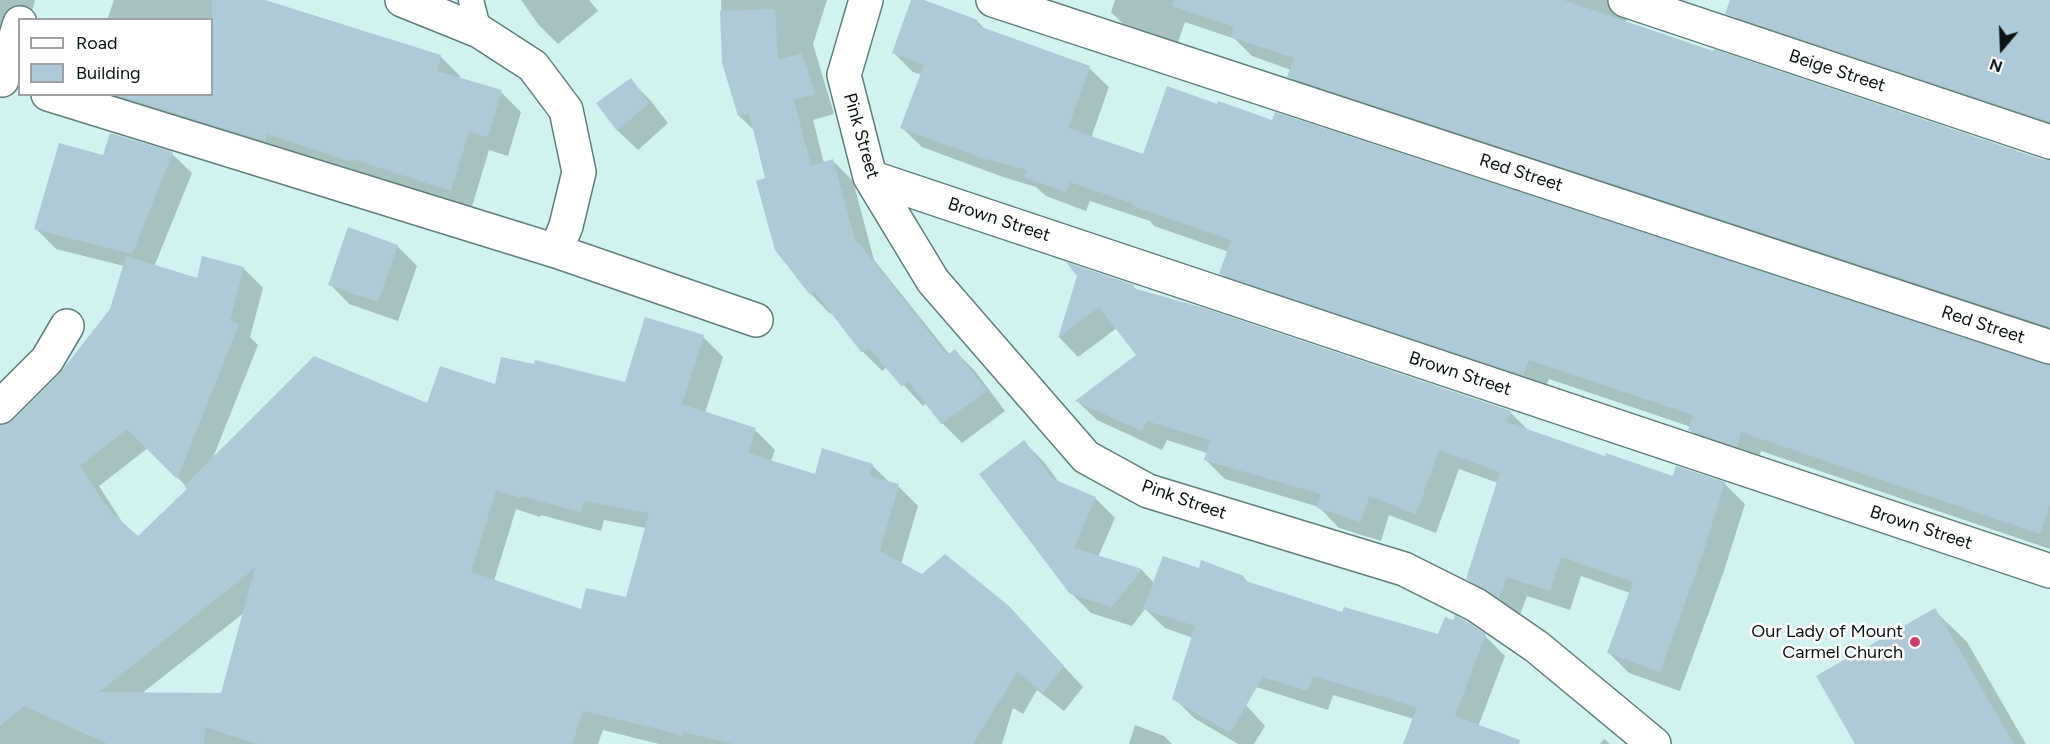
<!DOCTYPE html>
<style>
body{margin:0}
#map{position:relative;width:2050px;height:744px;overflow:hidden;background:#d1f2f0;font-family:Figtree,sans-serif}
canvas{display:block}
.legend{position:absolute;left:18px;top:18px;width:195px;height:78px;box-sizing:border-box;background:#fff;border:2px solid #9da1a1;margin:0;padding:8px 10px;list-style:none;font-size:18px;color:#091414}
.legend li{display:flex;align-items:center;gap:12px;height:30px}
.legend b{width:30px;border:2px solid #9da1a1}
.north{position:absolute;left:1972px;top:18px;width:60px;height:60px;-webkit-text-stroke:4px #fff;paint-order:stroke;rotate:199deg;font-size:16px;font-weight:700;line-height:24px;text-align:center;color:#091414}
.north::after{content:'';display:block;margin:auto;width:21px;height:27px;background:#091414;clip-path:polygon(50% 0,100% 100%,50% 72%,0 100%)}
</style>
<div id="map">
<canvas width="2050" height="744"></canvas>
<ul class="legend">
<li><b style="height:8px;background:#fff"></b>Road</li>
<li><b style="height:16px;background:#afcad6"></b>Building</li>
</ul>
<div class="north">N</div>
</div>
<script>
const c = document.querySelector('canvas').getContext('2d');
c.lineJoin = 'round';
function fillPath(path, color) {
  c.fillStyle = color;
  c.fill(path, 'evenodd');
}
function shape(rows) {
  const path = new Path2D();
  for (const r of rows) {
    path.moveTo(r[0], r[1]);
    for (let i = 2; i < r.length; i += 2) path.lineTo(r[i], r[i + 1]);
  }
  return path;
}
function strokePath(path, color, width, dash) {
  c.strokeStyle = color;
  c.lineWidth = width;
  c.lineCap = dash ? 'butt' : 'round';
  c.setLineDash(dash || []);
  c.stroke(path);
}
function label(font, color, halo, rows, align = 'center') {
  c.font = font + ' Figtree,sans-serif';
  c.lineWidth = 5;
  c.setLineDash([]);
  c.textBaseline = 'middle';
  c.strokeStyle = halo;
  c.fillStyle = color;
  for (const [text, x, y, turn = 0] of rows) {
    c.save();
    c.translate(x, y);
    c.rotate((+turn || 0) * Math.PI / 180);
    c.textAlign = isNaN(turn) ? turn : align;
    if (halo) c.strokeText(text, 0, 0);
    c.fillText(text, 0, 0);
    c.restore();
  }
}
const shadow = shape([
 [0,0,35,0,30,20,0,52],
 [114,0,257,0,440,56,460,76,459,79,501,92,521,112,508,156,489,150,471,210,95,94,212,94,212,20,107,20],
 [521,0,589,0,598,11,558,44,538,24],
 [721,0,827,0,813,44,834,114,813,120,824,163,833,161,853,181,874,260,950,355,955,351,975,371,1005,411,962,443,942,423,926,403,923,406,887,367,882,371,862,351,832,312,830,314,811,294,767,179,755,131,739,116,724,63],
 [913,0,920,0,977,21,986,30,1089,68,1109,87,1091,138,1144,156,1218,105,2050,367,2050,549,1761,451,1756,465,1710,450,1690,430,1691,427,1549,379,1543,394,1241,293,1221,273,1229,252,1154,226,1150,221,1090,201,1086,211,1046,196,1036,187,1003,177,922,147,902,128,922,75,913,72,893,52],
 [1115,0,1644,0,1626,15,1626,23,2044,161,2050,162,2050,340,1309,96,1289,76,1291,70,1252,56,1235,39,1185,22,1176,48,1131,32,1111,12],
 [1739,0,2050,0,2050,134,1753,35,1734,16],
 [630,80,650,100,668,123,638,150,618,131,598,103],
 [111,135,172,154,192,173,154,267,198,280,243,268,263,288,250,337,258,345,212,460,496,386,626,384,703,337,723,357,705,413,755,430,775,450,771,461,816,476,872,465,890,483,898,486,918,506,901,564,923,575,1008,607,1083,687,1064,711,1037,690,1023,714,1013,708,1002,744,659,744,603,730,598,744,0,744,0,433,62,374,111,309,124,266,56,249,36,229,104,157],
 [148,448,189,489,138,538,126,528,99,486],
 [516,509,540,517,541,515,601,531,604,520,646,528,627,599,582,611,494,581],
 [245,612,222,695,141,694],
 [397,246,417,266,398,321,349,304,330,284],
 [1078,276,1133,286,1138,291,1510,412,1529,431,1605,458,1674,478,1677,468,1725,484,1745,504,1724,571,1680,691,1629,673,1609,653,1630,593,1581,576,1570,610,1527,596,1519,617,1488,599,1468,579,1498,483,1459,469,1436,533,1389,515,1381,541,1339,528,1319,507,1225,479,1205,459,1207,453,1167,440,1162,450,1097,420,1077,401,1138,355,1117,328,1078,357,1059,337],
 [1024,442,1044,462,1060,484,1095,498,1115,518,1098,557,1142,570,1154,583,1200,569,1243,577,1250,584,1343,614,1439,636,1485,636,1505,656,1476,732,1484,744,1404,744,1414,719,1333,695,1328,710,1219,675,1265,726,1254,744,1238,744,1194,718,1174,698,1193,638,1165,628,1145,609,1132,626,1091,613,1071,593],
 [1934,610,1967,642,2026,744,1857,744],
 [1135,725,1164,736,1172,744,1129,744],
 [1604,739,1610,744,1600,744]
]);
const building = shape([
 [212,0,265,0,441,55,437,71,502,90,488,137,469,131,451,191,353,159,352,162,267,134,265,141,113,94,212,94],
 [911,0,924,0,978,20,976,25,1090,66,1068,128,1143,154,1167,86,1217,104,1218,101,1272,120,1275,112,2050,365,2050,504,2040,534,1741,432,1737,447,1688,430,1693,415,1529,360,1523,375,1219,274,1231,240,1133,206,1134,204,1070,182,1066,192,1024,177,1027,170,982,158,900,128,924,65,892,53],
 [1173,0,1563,0,1713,51,1714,49,2044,160,2050,160,2050,327,1287,77,1294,58,1231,37,1234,27,1172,6],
 [1730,0,2050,0,2050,122,1725,14],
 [775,9,778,60,802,53,815,94,794,100,811,166,833,159,856,244,857,241,947,355,955,349,987,391,941,424,908,381,902,387,868,347,861,352,814,291,810,295,775,250,756,181,765,178,749,113,738,116,722,63,720,11],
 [631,78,649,103,617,131,596,103],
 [110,133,173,152,132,254,34,229,59,143,103,155],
 [348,227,398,245,378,302,328,285],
 [126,256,197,278,202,256,244,267,230,320,239,324,177,479,127,429,80,466,109,510,138,536,187,489,184,486,314,356,427,403,440,366,495,384,501,357,534,364,535,360,625,382,645,317,704,335,682,404,756,428,748,453,815,474,822,448,873,464,869,476,899,484,880,551,922,574,945,554,1009,606,1064,666,1043,692,1017,672,973,744,734,744,683,732,682,736,655,728,583,711,572,744,257,744,205,727,204,744,108,744,24,706,0,726,0,425,5,425,13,420,60,373,110,309],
 [496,490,520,498,521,496,581,512,584,501,649,513,626,597,586,588,581,609,471,572],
 [255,568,221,693,99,692],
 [1066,262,1134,285,1133,288,1207,309,1511,411,1507,422,1605,456,1606,453,1673,476,1676,466,1725,482,1704,550,1660,672,1607,653,1633,582,1561,557,1550,591,1507,577,1499,598,1466,579,1500,472,1439,450,1416,514,1369,496,1361,522,1317,508,1321,494,1204,460,1210,440,1147,421,1142,431,1075,401,1136,355,1099,307,1058,338,1077,276],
 [1024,440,1053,479,1096,497,1074,548,1142,569,1112,607,1070,594,979,474],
 [1163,556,1199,568,1201,560,1244,576,1243,580,1342,612,1344,607,1438,634,1445,617,1453,620,1455,615,1466,621,1486,634,1455,716,1520,740,1519,744,1403,744,1417,707,1313,676,1308,691,1263,677,1230,733,1172,699,1195,626,1143,609],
 [1935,608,2014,744,1855,744,1816,676]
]);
const service = shape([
 [471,0,479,31]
]);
const minor = shape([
 [402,0,479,31,533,66,566,110,579,172,566,226,556,251],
 [866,0,844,75,870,177,933,281,1086,457,1148,491,1404,569,1476,605,1537,647,1654,744],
 [993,0,2050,347],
 [1625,0,2050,142],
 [2,80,20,23],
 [48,94,556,251,756,320],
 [870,177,2050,571],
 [0,407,47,360,67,326]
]);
const markers = [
 [1915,642,6,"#cb3e6e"]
];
const streetNames = [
 ["Beige Street",1837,71,18],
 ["Pink Street",861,136,74],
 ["Red Street",1521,173,18],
 ["Brown Street",999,220,18],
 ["Red Street",1983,325,18],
 ["Brown Street",1460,374,18],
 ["Pink Street",1184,500,19],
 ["Brown Street",1921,528,18]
];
const poiNames = [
 ["Our Lady of Mount",1903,632],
 ["Carmel Church",1903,653]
];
fillPath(shadow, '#0003');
fillPath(building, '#afcad6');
strokePath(service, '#617e7d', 27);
strokePath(minor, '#617e7d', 36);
strokePath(service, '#fff', 24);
strokePath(minor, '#fff', 33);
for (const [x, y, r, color] of markers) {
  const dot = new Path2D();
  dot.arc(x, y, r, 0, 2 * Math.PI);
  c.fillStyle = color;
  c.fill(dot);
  strokePath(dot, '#fff', 2);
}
label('18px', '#091414', '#fff', streetNames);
label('18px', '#091414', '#fff', poiNames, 'right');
</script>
